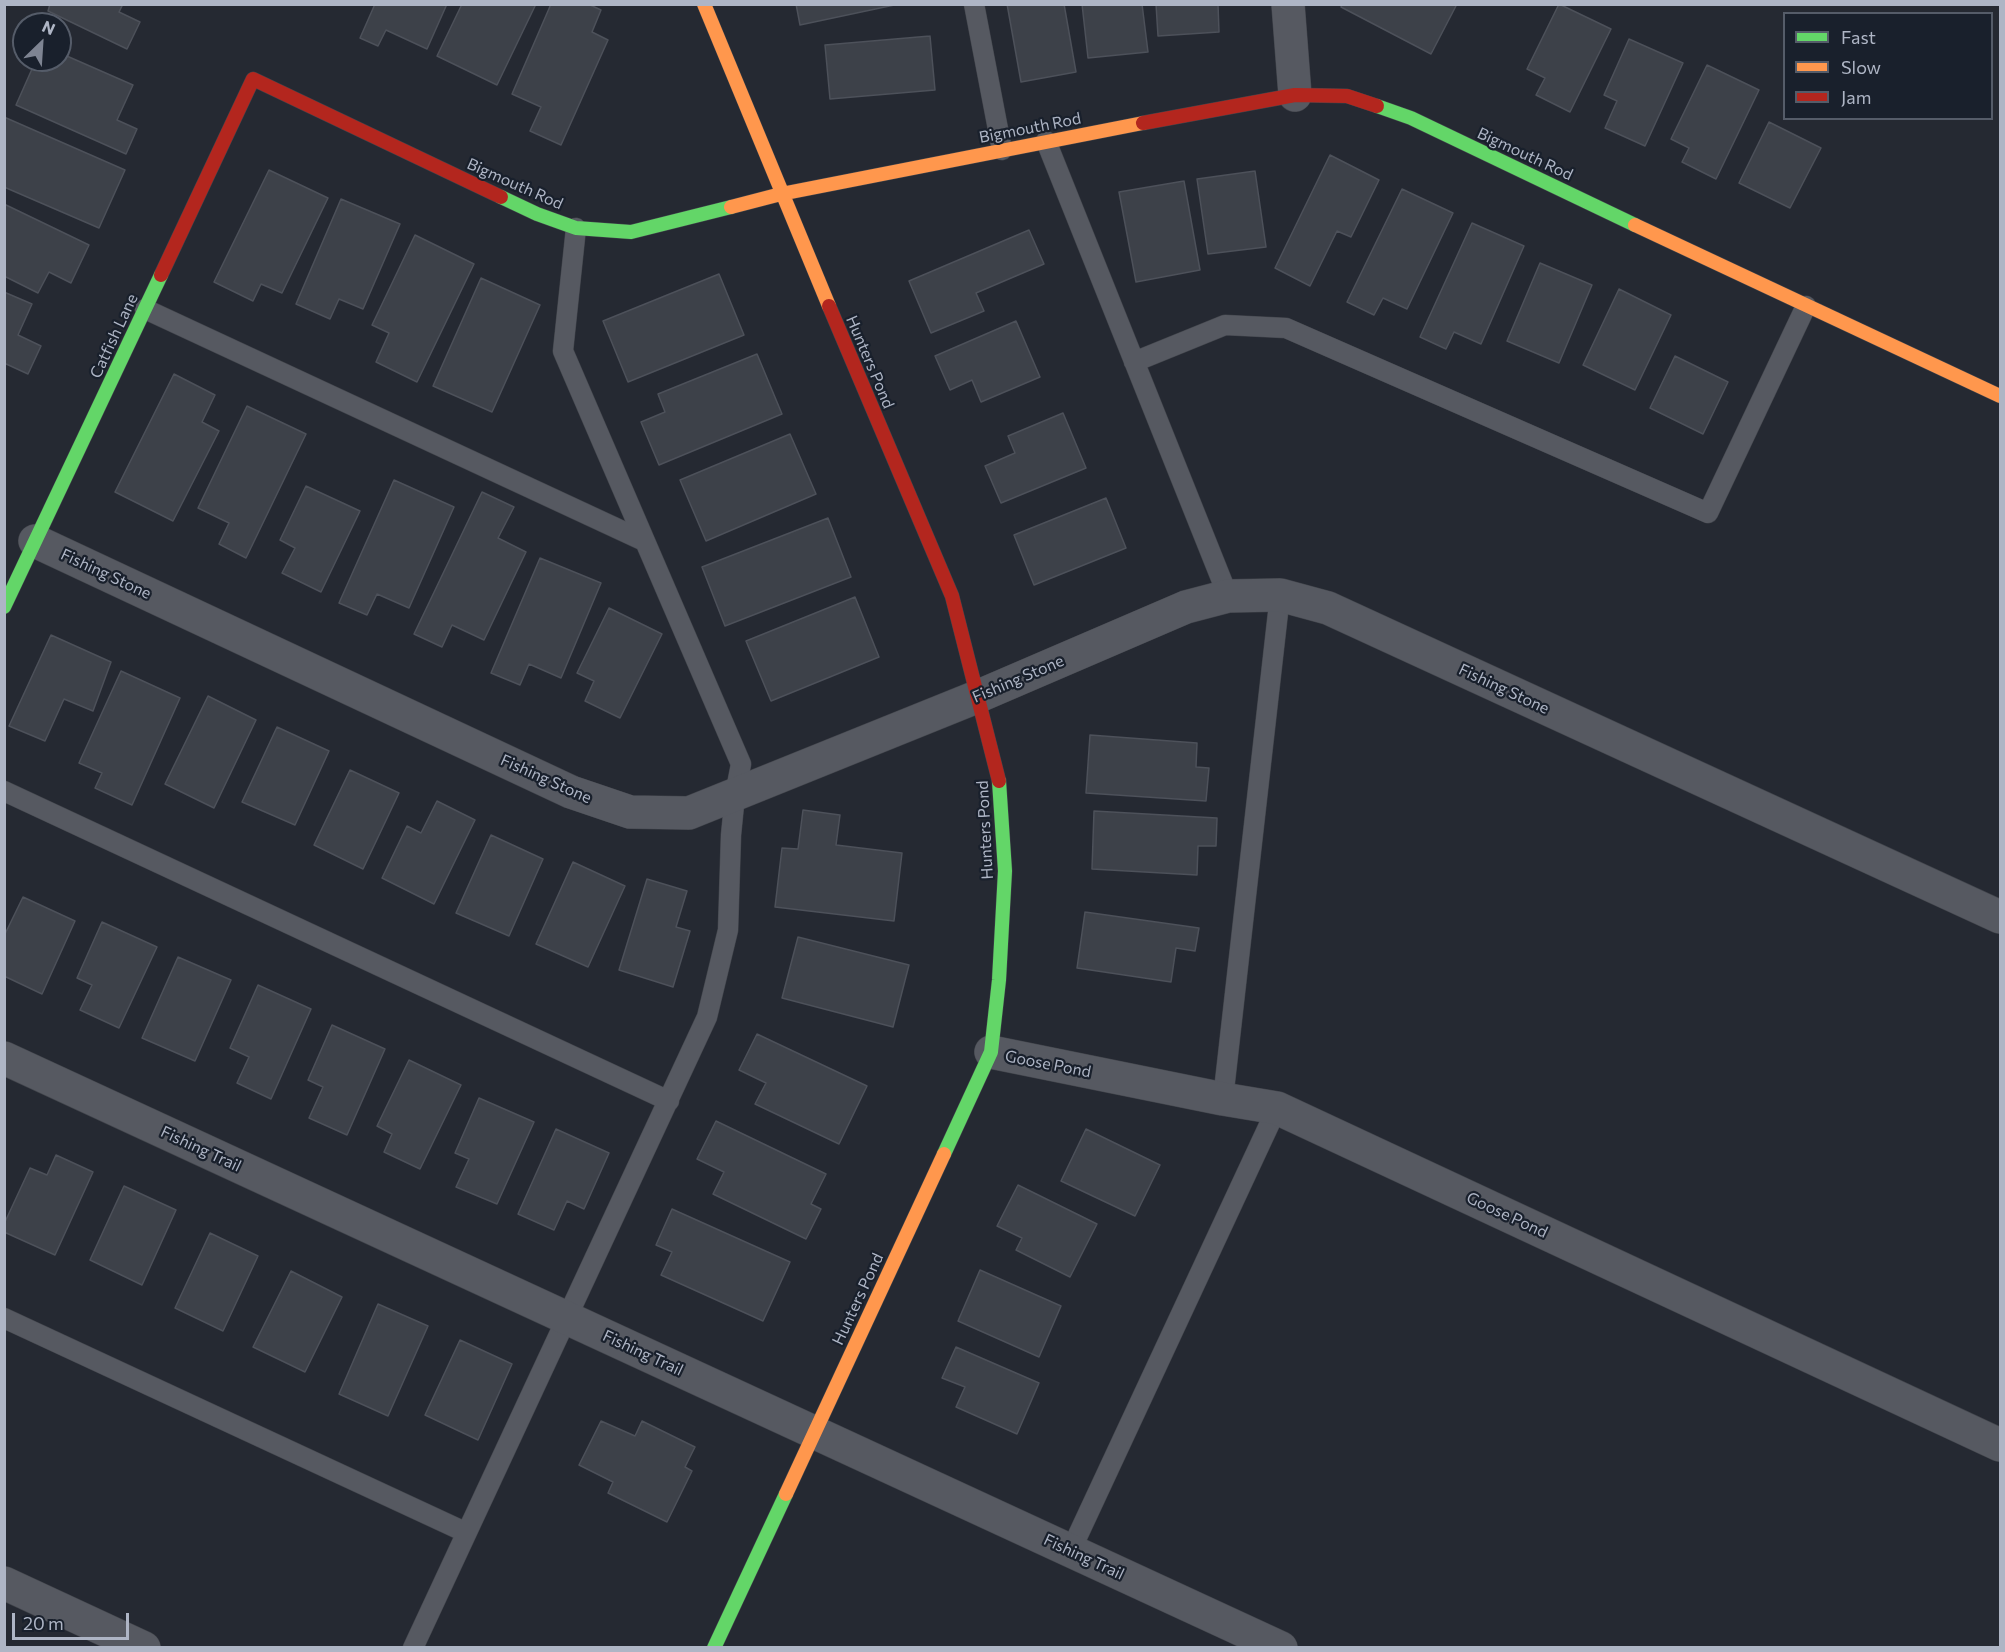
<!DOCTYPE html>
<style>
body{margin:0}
#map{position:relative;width:2005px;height:1652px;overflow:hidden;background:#252932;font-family:Commissioner,sans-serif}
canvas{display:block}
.frame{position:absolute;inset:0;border:6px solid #aeb5c5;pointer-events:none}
.legend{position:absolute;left:1783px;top:12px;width:210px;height:108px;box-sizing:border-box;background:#19202c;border:2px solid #555c69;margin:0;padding:8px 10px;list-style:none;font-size:18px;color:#aeb5c5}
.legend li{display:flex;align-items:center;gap:12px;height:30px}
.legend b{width:30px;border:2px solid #555c69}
.north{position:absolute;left:12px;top:12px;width:60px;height:60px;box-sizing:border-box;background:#19202c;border:2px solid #555c69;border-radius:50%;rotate:25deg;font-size:16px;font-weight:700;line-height:24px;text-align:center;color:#aeb5c5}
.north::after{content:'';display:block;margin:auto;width:21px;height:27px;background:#7e8492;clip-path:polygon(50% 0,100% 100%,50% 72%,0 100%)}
.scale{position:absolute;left:12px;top:1613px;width:117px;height:27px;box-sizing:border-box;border:3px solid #aeb5c5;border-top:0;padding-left:8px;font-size:18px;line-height:21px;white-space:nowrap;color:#aeb5c5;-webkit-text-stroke:4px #19202c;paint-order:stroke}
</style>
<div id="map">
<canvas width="2005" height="1652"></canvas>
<div class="frame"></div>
<ul class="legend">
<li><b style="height:8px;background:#63d668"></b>Fast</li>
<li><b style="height:8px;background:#ff974d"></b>Slow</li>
<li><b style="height:8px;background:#b3261e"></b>Jam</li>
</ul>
<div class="north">N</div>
<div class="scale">20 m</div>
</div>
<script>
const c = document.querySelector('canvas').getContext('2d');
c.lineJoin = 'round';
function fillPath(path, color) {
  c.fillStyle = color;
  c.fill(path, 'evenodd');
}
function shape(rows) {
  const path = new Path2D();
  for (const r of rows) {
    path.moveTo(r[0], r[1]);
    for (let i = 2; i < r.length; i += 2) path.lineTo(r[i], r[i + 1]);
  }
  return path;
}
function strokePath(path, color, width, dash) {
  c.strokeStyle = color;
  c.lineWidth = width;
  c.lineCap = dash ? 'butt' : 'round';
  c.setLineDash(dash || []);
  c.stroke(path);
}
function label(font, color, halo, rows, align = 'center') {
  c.font = font + ' Commissioner,sans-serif';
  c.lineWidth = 4.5;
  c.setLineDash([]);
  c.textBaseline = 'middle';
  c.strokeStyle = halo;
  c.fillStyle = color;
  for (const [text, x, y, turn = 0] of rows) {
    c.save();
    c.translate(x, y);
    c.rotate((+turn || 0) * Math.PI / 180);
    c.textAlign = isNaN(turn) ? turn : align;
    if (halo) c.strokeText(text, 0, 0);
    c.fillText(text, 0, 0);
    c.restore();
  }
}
const building = shape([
 [50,4,123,4,119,12,140,22,127,49,48,11,50,4],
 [375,4,447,4,427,49,386,30,378,46,360,38,375,4],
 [462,4,536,4,497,85,437,56,462,4],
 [551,4,588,4,601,10,592,32,608,40,561,145,530,131,541,107,512,94,551,4],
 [796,4,899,4,800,25,796,4],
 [1007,4,1064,4,1076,72,1021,82,1007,4],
 [1082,4,1142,4,1148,52,1088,58,1082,4],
 [1156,4,1218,4,1219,32,1158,36,1156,4],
 [1342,4,1457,4,1431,54,1341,7,1342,4],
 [1559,4,1611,29,1570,112,1536,95,1545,78,1527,69,1559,4],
 [930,36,935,90,830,99,825,45,930,36],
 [1629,39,1683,63,1645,146,1605,128,1617,101,1604,95,1629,39],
 [60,53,133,85,117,120,137,129,126,154,16,105,36,60,60,60,60,53],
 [1707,65,1759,90,1716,179,1682,162,1689,148,1671,139,1707,65],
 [4,117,125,170,99,228,4,187,4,117],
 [1769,122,1821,148,1790,208,1739,183,1769,122],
 [1330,155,1379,180,1351,237,1337,231,1310,286,1275,268,1330,155],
 [269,170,328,198,282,293,261,284,253,301,214,282,269,170],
 [1255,171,1266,247,1208,254,1197,179,1255,171],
 [1184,181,1200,270,1136,282,1119,192,1184,181],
 [1402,189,1453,213,1407,309,1383,298,1374,315,1347,302,1402,189],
 [341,199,400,224,363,309,339,299,330,319,296,304,341,199],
 [4,204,89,245,71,283,49,272,38,293,4,276,4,204],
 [1472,223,1524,246,1481,344,1454,332,1446,349,1420,337,1472,223],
 [1029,230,1044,264,976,293,984,311,931,333,909,281,1029,230],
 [415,235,474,264,417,382,376,362,389,333,372,325,415,235],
 [1540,263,1592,285,1559,363,1507,341,1540,263],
 [719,274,744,335,628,382,603,321,719,274],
 [481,278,540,305,492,412,433,386,481,278],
 [1619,289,1671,315,1635,390,1583,365,1619,289],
 [4,292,32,304,18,335,41,346,28,374,4,363,4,292],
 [1016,321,1040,377,981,402,972,380,950,390,935,356,1016,321],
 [757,354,782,414,659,465,641,422,665,412,658,394,757,354],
 [1675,356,1728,382,1703,434,1650,408,1675,356],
 [174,374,215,395,202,422,219,431,173,521,115,492,174,374],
 [247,406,306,434,246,558,219,544,229,523,198,508,247,406],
 [1063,413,1086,468,1001,503,985,466,1015,453,1008,436,1063,413],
 [790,434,816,494,706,541,680,480,790,434],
 [394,480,454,507,409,608,377,594,367,615,339,603,394,480],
 [306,486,360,511,321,592,282,573,295,548,280,540,306,486],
 [482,492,514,507,498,538,526,552,484,640,452,625,442,647,414,634,482,492],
 [1106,498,1126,548,1034,585,1014,535,1106,498],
 [828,518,851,577,725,626,702,567,828,518],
 [540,558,601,583,561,678,529,664,520,685,491,673,540,558],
 [855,597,879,657,771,701,746,641,855,597],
 [609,608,662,634,620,718,585,701,594,681,577,673,609,608],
 [51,635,111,662,93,711,64,699,45,741,9,726,51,635],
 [121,671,180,698,132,805,95,788,102,773,79,763,121,671],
 [208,696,256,720,214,808,165,784,208,696],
 [277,727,329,751,295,825,242,802,277,727],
 [1090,735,1197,743,1196,767,1209,768,1206,801,1086,793,1090,735],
 [350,770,399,793,363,869,314,845,350,770],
 [437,801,475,820,434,904,382,878,407,826,421,833,437,801],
 [803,810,840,815,836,845,902,853,894,921,775,907,782,848,798,849,803,810],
 [1094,811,1217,818,1216,846,1198,846,1197,875,1092,869,1094,811],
 [491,835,543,859,509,936,456,913,491,835],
 [573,862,625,886,588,967,536,944,573,862],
 [647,879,687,891,676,927,690,931,673,987,619,970,647,879],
 [23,897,75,921,42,994,4,976,4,936,23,897],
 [1085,912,1199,928,1195,951,1176,948,1171,982,1077,968,1085,912],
 [102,922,157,947,119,1028,80,1010,92,985,77,978,102,922],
 [798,937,909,965,893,1027,782,998,798,937],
 [178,957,231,980,195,1061,142,1038,178,957],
 [258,985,311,1009,271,1099,237,1083,249,1057,230,1048,258,985],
 [332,1025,385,1049,347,1135,309,1118,323,1087,308,1080,332,1025],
 [757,1034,867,1086,839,1144,755,1104,766,1083,739,1070,757,1034],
 [409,1060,461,1085,420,1169,384,1152,392,1134,377,1126,409,1060],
 [479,1098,534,1122,497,1204,456,1187,469,1159,455,1153,479,1098],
 [716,1121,826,1174,811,1204,821,1209,806,1239,713,1194,724,1172,697,1159,716,1121],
 [556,1129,609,1153,584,1209,567,1201,554,1230,518,1214,556,1129],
 [1086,1129,1160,1165,1135,1216,1061,1181,1086,1129],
 [56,1155,93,1172,55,1255,4,1232,4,1224,30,1168,47,1175,56,1155],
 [1018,1185,1097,1224,1070,1277,1016,1250,1022,1238,997,1226,1018,1185],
 [124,1186,176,1210,142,1285,90,1260,124,1186],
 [672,1209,790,1262,763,1321,661,1275,672,1252,656,1245,672,1209],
 [210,1233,258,1256,223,1331,175,1308,210,1233],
 [980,1270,1061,1306,1039,1357,958,1321,980,1270],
 [291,1271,342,1297,305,1372,253,1347,291,1271],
 [378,1304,428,1326,388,1416,339,1394,378,1304],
 [460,1340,512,1364,478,1440,425,1415,460,1340],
 [956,1347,1039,1383,1017,1434,956,1407,965,1387,942,1378,956,1347],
 [601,1421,635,1436,642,1421,695,1447,685,1467,692,1471,667,1522,608,1493,613,1482,579,1465,601,1421]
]);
const lane = shape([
 [974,4,1002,150],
 [1046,141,1228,596],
 [145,309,644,541],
 [1134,362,1225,325,1286,328,1708,513,1806,306],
 [4,791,669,1101],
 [1223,1099,1280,595],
 [4,1318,465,1532],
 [1071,1550,1277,1108],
 [413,1648,707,1017,728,930,731,835,735,795,741,764,563,351,576,228]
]);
const street = shape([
 [1288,4,1295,95],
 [35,541,571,792,630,812,689,813,979,696,1186,607,1228,596,1280,595,1328,608,2000,917],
 [991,1052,1223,1099,1277,1108,2000,1445],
 [4,1058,1281,1648],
 [4,1583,144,1648]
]);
const fast = shape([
 [1377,106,1411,118,1635,225],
 [501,197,537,214,576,228,631,232,731,207],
 [4,607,161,275],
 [944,1154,991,1052,999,980,1005,871,999,781],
 [714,1648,786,1494]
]);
const slow = shape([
 [704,4,829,306],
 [731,207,781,194,1143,123],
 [1635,225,2000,396],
 [786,1494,944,1154]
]);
const jam = shape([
 [1143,123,1295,95,1347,96,1377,106],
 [161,275,253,79,501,197],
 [829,306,952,596,999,781]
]);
const streetNames = [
 ["Bigmouth Rod",1030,128,-11],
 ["Bigmouth Rod",1525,154,25],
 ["Bigmouth Rod",515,184,24],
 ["Catfish Lane",114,336,-65],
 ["Hunters Pond",870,362,67],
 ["Fishing Stone",106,574,25],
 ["Fishing Stone",1018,679,-23],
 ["Fishing Stone",1504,689,25],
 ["Fishing Stone",546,779,24],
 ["Hunters Pond",985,830,-93],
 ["Goose Pond",1048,1064,11],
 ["Fishing Trail",201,1149,25],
 ["Goose Pond",1507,1215,25],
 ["Hunters Pond",858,1299,-65],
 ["Fishing Trail",643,1353,25],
 ["Fishing Trail",1084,1557,25]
];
fillPath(building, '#3d4149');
strokePath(building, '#4d515a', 1.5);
strokePath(lane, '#41444b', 21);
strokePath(street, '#41444b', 34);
strokePath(fast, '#41444b', 15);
strokePath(slow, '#41444b', 15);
strokePath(jam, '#41444b', 15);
strokePath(lane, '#565961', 20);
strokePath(street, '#565961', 33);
strokePath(fast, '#63d668', 14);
strokePath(slow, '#ff974d', 14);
strokePath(jam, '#b3261e', 14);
label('16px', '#aeb5c5', '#19202c', streetNames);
</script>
